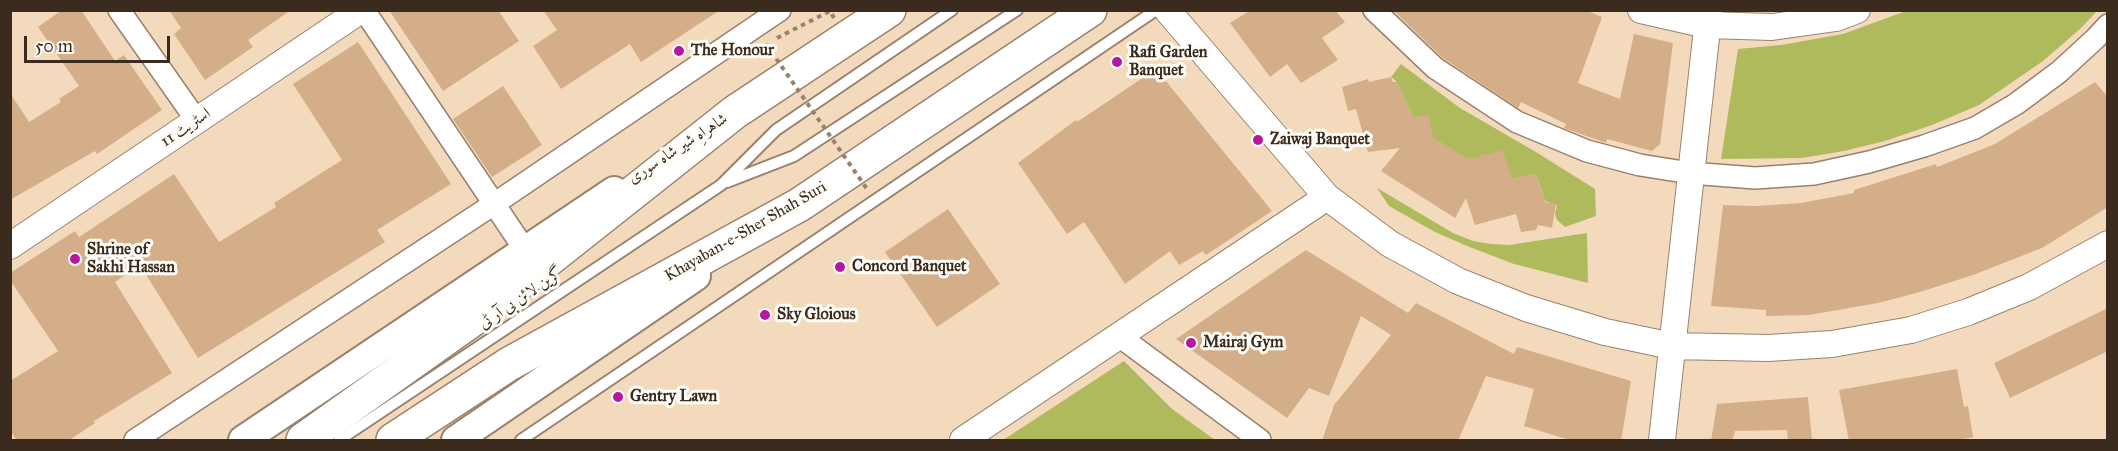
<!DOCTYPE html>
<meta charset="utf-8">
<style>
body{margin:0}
#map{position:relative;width:2118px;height:451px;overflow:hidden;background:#f4dabd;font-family:"IM FELL Great Primer",serif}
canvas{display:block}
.frame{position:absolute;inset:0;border:12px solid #3b2a1e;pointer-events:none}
.scale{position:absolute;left:24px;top:36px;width:146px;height:27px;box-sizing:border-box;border:3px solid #3b2a1e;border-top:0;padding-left:8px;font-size:18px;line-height:21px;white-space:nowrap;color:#3b2a1e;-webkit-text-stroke:4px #fdfcf7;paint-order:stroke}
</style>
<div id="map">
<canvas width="2118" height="451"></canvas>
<div class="frame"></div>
<div class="scale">50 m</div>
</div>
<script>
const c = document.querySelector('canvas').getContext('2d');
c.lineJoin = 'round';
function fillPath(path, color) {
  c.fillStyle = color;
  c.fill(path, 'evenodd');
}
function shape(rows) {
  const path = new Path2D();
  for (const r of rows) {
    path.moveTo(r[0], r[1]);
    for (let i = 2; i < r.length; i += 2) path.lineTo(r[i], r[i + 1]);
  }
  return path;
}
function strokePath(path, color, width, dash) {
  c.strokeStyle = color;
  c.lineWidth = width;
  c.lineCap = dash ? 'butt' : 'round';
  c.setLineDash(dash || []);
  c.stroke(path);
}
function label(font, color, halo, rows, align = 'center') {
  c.font = font + ' "IM FELL Great Primer",Amiri,serif';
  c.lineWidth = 6;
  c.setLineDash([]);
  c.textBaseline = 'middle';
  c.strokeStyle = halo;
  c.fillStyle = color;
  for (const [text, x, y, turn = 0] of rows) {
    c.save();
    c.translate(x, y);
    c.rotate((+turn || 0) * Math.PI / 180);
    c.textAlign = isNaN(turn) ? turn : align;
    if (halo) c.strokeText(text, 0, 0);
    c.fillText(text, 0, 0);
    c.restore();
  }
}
const green = shape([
 [1906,11,2097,11,2080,29,2043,61,1979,105,1932,125,1885,141,1844,151,1802,158,1721,159,1738,49,1781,45,1843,34],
 [1401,64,1460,108,1536,152,1595,189,1596,216,1565,227,1557,220,1555,214,1557,205,1545,201,1536,174,1512,179,1464,160,1432,137,1413,117,1397,82,1391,77],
 [1377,188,1453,233,1473,241,1491,244,1509,245,1587,233,1588,283,1514,264,1467,246,1433,231,1389,206],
 [1124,361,1172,409,1215,440,1003,440]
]);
const building = shape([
 [62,10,81,10,115,61,124,55,162,110,97,154,95,151,10,200,10,93,29,122,61,102,59,99,79,86,38,27],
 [169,10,291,10,248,40,253,47,205,80,174,34,181,28],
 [389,10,498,10,519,41,443,91],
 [543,10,720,10,641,62,630,44,561,89,533,46,557,30],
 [1251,10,1335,10,1345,22,1322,38,1338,60,1301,83,1287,64,1270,77,1230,23],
 [1393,10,1585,10,1602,17,1578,83,1620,99,1634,34,1673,43,1660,144,1652,151,1607,139,1606,143,1564,128,1566,124,1521,102,1518,108,1443,58],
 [358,42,451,184,377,230,385,242,198,358,140,265,115,282,172,373,94,421,95,423,68,441,17,441,10,430,10,381,58,351,10,280,10,273,75,231,79,237,174,174,219,242,276,207,274,203,342,160,293,84],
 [1156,69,1272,211,1206,255,1203,251,1179,265,1170,251,1125,284,1084,222,1067,234,1018,163,1076,120,1077,122],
 [1391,77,1393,82,1397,82,1413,117,1429,115,1433,137,1468,159,1503,150,1512,179,1536,174,1545,202,1556,204,1552,228,1538,225,1536,230,1521,232,1516,214,1475,225,1466,198,1455,218,1381,171,1400,148,1368,152,1356,109,1348,111,1342,87,1368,79,1369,82],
 [2095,82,2108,97,2108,207,2042,248,1973,275,1920,292,1878,303,1809,315,1766,316,1766,310,1711,306,1723,205,1756,206,1801,203,1854,193,1854,190,1936,164,1937,167,1995,144],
 [503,86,542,145,492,177,453,119],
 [948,209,1000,284,937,327,885,252],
 [1306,250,1408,313,1416,303,1514,354,1517,347,1631,381,1621,441,1573,441,1524,426,1534,389,1486,376,1458,441,1322,441,1334,405,1391,335,1361,316,1329,396,1309,388,1287,418,1176,339],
 [2108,308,2108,351,2010,398,1994,363],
 [1957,369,1964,407,1968,406,1973,437,1954,441,1849,441,1839,390],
 [1808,397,1812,441,1788,441,1787,430,1735,431,1732,441,1711,441,1717,404]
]);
const path = shape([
 [777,38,830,11,834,18]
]);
const service = shape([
 [727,182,794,156,1017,10],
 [339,440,721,185,776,130,952,10],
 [521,440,1156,10]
]);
const minor = shape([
 [119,10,197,121],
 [364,10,525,250],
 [1374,10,1435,68,1517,122,1587,151,1640,165,1690,173,1755,178,1814,174,1869,162,1924,146,1975,128,2016,104,2059,72,2096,38,2108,25],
 [1119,336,1260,440],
 [135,440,494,204,780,10]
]);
const tertiary = shape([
 [1167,10,1327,197,1390,244,1458,281,1526,308,1605,332,1672,346,1768,348,1832,344,1911,330,1968,312,2029,287,2108,244],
 [1641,10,1707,25,1772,27,1836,18,1857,10],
 [10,246,361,10],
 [963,440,1327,197],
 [1662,440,1709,10]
]);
const secondary = shape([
 [243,440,614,191],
 [456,440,696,276]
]);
const primary = shape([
 [303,440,476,317,735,112,889,10],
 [393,440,509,364,799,205,1090,10]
]);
const pathBridge = shape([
 [766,44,867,189]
]);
const markers = [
 [679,51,6,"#b5179e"],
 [1117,62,6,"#b5179e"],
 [1258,140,6,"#b5179e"],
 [75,259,6,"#b5179e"],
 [840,267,6,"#b5179e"],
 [765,315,6,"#b5179e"],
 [1191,343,6,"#b5179e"],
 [618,397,6,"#b5179e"]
];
const poiNames = [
 ["The Honour",691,51],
 ["Rafi Garden",1129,53],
 ["Banquet",1129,71],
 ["Zaiwaj Banquet",1270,140],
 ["Shrine of",87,250],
 ["Sakhi Hassan",87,268],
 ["Concord Banquet",852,267],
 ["Sky Gloious",777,315],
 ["Mairaj Gym",1203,343],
 ["Gentry Lawn",630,397]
];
const streetNames = [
 ["اسٹریٹ 11",186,128,-34],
 ["شاہراہِ شیر شاہ سوری",678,149,-33],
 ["Khayaban-e-Sher Shah Suri",746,232,-30],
 ["گرین لائن بی آر ٹی",521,299,-34]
];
fillPath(green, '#aeba5c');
fillPath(building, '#d3ae88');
strokePath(service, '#98826e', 14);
strokePath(minor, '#98826e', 24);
strokePath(tertiary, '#98826e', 28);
strokePath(secondary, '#98826e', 32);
strokePath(primary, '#98826e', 36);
strokePath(path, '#98826e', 4, [4.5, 4.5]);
strokePath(service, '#fff', 10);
strokePath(minor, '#fff', 21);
strokePath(tertiary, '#fff', 26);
strokePath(secondary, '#fff', 28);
strokePath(primary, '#fff', 33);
strokePath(pathBridge, '#98826e', 4, [4.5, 4.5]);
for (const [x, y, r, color] of markers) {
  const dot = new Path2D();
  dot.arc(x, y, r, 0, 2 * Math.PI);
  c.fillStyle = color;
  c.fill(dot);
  strokePath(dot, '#fdfcf7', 2);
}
label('bold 16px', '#3b2a1e', '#fdfcf7', poiNames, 'left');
label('16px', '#3b2a1e', '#fdfcf7', streetNames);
</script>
